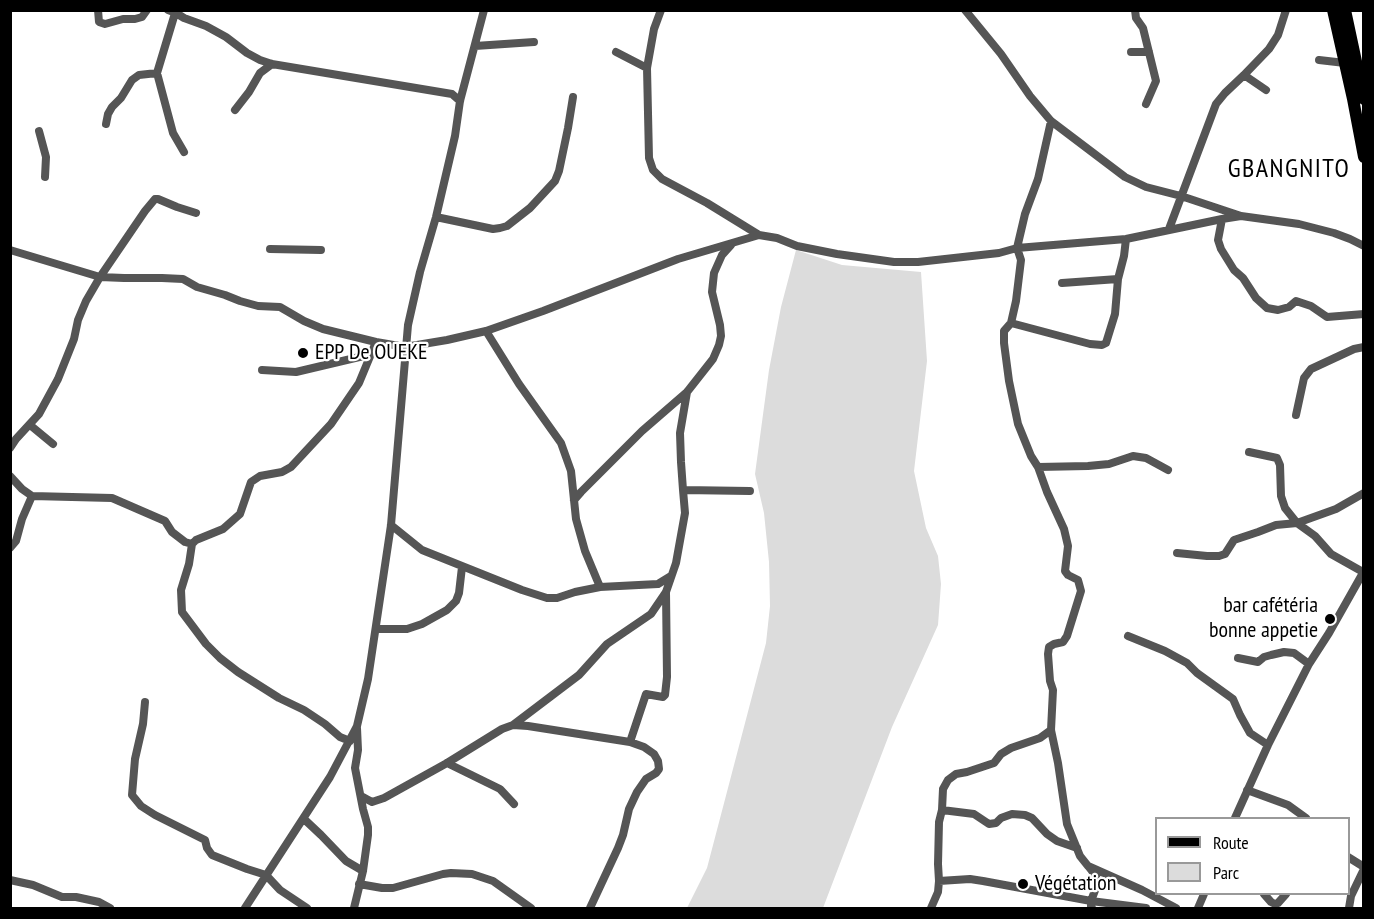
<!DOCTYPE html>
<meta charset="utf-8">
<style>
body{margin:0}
#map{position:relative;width:1374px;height:919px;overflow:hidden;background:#fff;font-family:"PT Sans Narrow",sans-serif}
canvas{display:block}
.frame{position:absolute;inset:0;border:12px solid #000;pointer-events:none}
.legend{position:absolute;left:1155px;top:817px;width:195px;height:78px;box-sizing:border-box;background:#fff;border:2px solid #999;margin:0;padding:8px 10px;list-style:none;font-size:18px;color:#000}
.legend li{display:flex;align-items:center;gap:12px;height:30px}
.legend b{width:30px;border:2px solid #999}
</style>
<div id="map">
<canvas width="1374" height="919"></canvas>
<div class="frame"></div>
<ul class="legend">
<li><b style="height:8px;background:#000"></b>Route</li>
<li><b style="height:16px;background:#dcdcdc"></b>Parc</li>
</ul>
</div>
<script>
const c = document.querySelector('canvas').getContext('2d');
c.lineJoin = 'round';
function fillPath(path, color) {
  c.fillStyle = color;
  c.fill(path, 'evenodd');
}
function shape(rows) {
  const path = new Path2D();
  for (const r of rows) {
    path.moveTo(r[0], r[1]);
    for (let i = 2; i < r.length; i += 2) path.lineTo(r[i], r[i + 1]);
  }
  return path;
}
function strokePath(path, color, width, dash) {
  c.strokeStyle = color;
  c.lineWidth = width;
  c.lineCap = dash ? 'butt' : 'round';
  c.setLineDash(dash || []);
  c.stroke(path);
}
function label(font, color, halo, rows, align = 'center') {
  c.font = font + ' "PT Sans Narrow",sans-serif';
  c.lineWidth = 4.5;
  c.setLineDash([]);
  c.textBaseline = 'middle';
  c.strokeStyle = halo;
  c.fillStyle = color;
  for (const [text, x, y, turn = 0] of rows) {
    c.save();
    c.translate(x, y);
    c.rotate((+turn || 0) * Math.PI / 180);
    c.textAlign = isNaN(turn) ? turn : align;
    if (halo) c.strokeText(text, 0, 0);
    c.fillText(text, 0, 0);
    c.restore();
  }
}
const green = shape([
 [796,250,842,265,921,272,927,361,914,471,926,528,938,556,941,584,938,625,892,727,823,908,687,908,707,868,766,643,770,606,769,562,764,513,755,474,769,370,781,307]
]);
const street = shape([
 [98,10,99,22,105,24,123,19,135,19,142,17,147,10],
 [168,10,176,13,184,18,206,26,226,37,247,53,260,60,272,64,452,94,460,101],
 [661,10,654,29,647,68,649,158,653,170,662,179,707,203,759,235],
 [965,10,1001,54,1030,96,1051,121,1125,177,1146,187,1181,196,1241,216,1299,224,1334,233,1350,239,1364,246],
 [1135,10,1136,18,1143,28,1156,81,1146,104],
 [475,46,534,42],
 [616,52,647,68],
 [1131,52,1149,52],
 [1319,60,1345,63],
 [157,73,173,133,184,152],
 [1244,75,1266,90],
 [235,110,249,92,260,73,272,64],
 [1051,121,1038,179,1025,214,1017,248,1021,260,1016,301,1011,323,1004,331,1004,343,1009,381,1018,424,1031,456,1038,467,1047,492,1064,529,1068,546,1065,571,1068,575,1078,580,1081,591,1067,636,1063,642,1054,644,1049,647,1048,654,1050,681,1053,690,1051,730,1058,763,1067,824,1080,856,1088,866,1142,890,1176,908],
 [106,124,108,114,112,107,121,98,132,80,139,75,157,73,176,10],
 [39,131,46,157,45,177],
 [436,217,493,229,500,228,507,226,530,208,555,181,559,171,568,128,573,97],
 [1222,219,1218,240,1221,249,1234,270,1243,278,1256,298,1267,308,1278,310,1289,307,1296,301,1311,306,1327,317,1364,314],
 [1169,229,1216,104,1225,93,1244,75,1269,49,1278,35,1286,10],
 [270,249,321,250],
 [10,250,100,277,124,278,162,278,183,279,197,287,225,295,240,301,258,306,280,307,304,321,323,329,376,342,405,347,447,340,486,331,543,311,678,259,759,235,777,238,797,246,837,254,894,262,918,262,999,253,1017,248,1126,239,1222,219,1241,216],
 [1062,283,1118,279],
 [1011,323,1090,344,1102,345,1106,343,1115,314,1118,279,1124,256,1126,239],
 [486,331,519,384,561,443,571,471,576,519,585,551,600,587],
 [262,370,296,372,372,354],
 [1296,415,1304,378,1311,369,1354,349,1364,347],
 [30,425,53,444],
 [10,448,16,439,39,414,58,379,74,339,78,320,86,301,100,277,145,211,155,199,158,199,177,207,196,213],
 [1249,452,1277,458,1280,465,1281,496,1285,508,1297,523,1315,536,1331,554,1363,572],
 [1038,467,1088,466,1109,464,1133,456,1146,458,1168,470],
 [10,476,22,489,32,496,112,498,165,521,172,532,185,542,192,544,189,564,181,590,182,612,206,644,220,658,238,672,279,698,304,710,325,724,340,737,350,741],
 [683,490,681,462,680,433,687,392],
 [574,500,581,492,642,431,687,392,713,359,719,345,721,336,720,325,712,292,714,273,722,255,731,245],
 [391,525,422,550,522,590,547,598,557,598,575,592,600,587,658,584,671,576],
 [192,544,196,540,223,529,240,514,251,482,260,476,282,472,291,467,331,424,359,383,376,342],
 [10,548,16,541,22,519,32,496],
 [1177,553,1207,556,1219,556,1225,554,1234,540,1258,532,1276,525,1297,523,1336,509,1364,493],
 [376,629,407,629,422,624,447,610,456,601,459,593,462,567],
 [1128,636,1165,651,1187,663,1197,673,1233,699,1240,715,1250,733,1268,745],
 [1238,658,1258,662,1264,657,1271,655,1284,652,1294,653,1309,664],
 [145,702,143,724,135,759,132,795,141,806,155,815,205,840,207,848,212,855,247,869,266,875,280,890,307,908],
 [513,725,579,675,607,644,651,614,666,592,676,563,685,513,683,490,750,491],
 [630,742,646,694,663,697,665,695,667,677,666,592],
 [447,763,500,789,514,804],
 [1247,790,1288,805,1306,818],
 [361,796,372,802,384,798,447,763,502,729,513,725,528,726,630,742,644,747,654,754,658,761,659,769,656,773,646,779,637,792,629,809,623,835,618,848,590,908],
 [942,810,974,814,989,824,996,823,1001,818,1012,814,1025,815,1032,818,1047,834,1057,841,1077,848],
 [1235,818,1268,745,1309,664,1329,633,1364,571],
 [304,819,321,835,346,861,363,871],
 [1348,857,1364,867],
 [1089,867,1096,876,1097,885,1091,901,1091,907,1092,908],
 [10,880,33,885,62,897,76,897,99,902,110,908],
 [939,881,938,864,939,822,942,810,943,789,948,780,956,774,967,772,994,763,1001,754,1011,748,1040,738,1051,730],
 [359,884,382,888,393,888,443,874,451,873,472,874,493,881,531,908],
 [1264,894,1271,902,1275,904,1278,903,1286,894],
 [245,908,330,777,357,726,368,679,391,525,408,325,420,272,436,217,455,136,460,101,484,10],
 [354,908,363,871,368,835,368,827,363,809,355,768,358,750,357,728],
 [931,908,938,892,939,881,970,879,983,881,1091,901,1146,908],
 [1198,908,1204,894],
 [1349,908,1351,896,1364,869]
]);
const primary = shape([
 [1333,10,1353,99,1364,157],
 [1345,10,1364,99]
]);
const markers = [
 [303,353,6,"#000"],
 [1330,619,6,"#000"],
 [1023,884,6,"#000"]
];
const poiNames = [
 ["EPP De OUEKE",315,353],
 ["bar cafétéria",1318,606,"right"],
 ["bonne appetie",1318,631,"right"],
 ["Végétation",1035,884]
];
const quarterNames = [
 ["GBANGNITO",1289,170]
];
fillPath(green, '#dcdcdc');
strokePath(street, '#555', 8);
strokePath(primary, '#000', 12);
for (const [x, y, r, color] of markers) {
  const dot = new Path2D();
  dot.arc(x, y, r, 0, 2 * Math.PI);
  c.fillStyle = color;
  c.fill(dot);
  strokePath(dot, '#fff', 2);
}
label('22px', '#000', '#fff', poiNames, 'left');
c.letterSpacing = '1.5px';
label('26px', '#000', '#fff', quarterNames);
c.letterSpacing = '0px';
</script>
